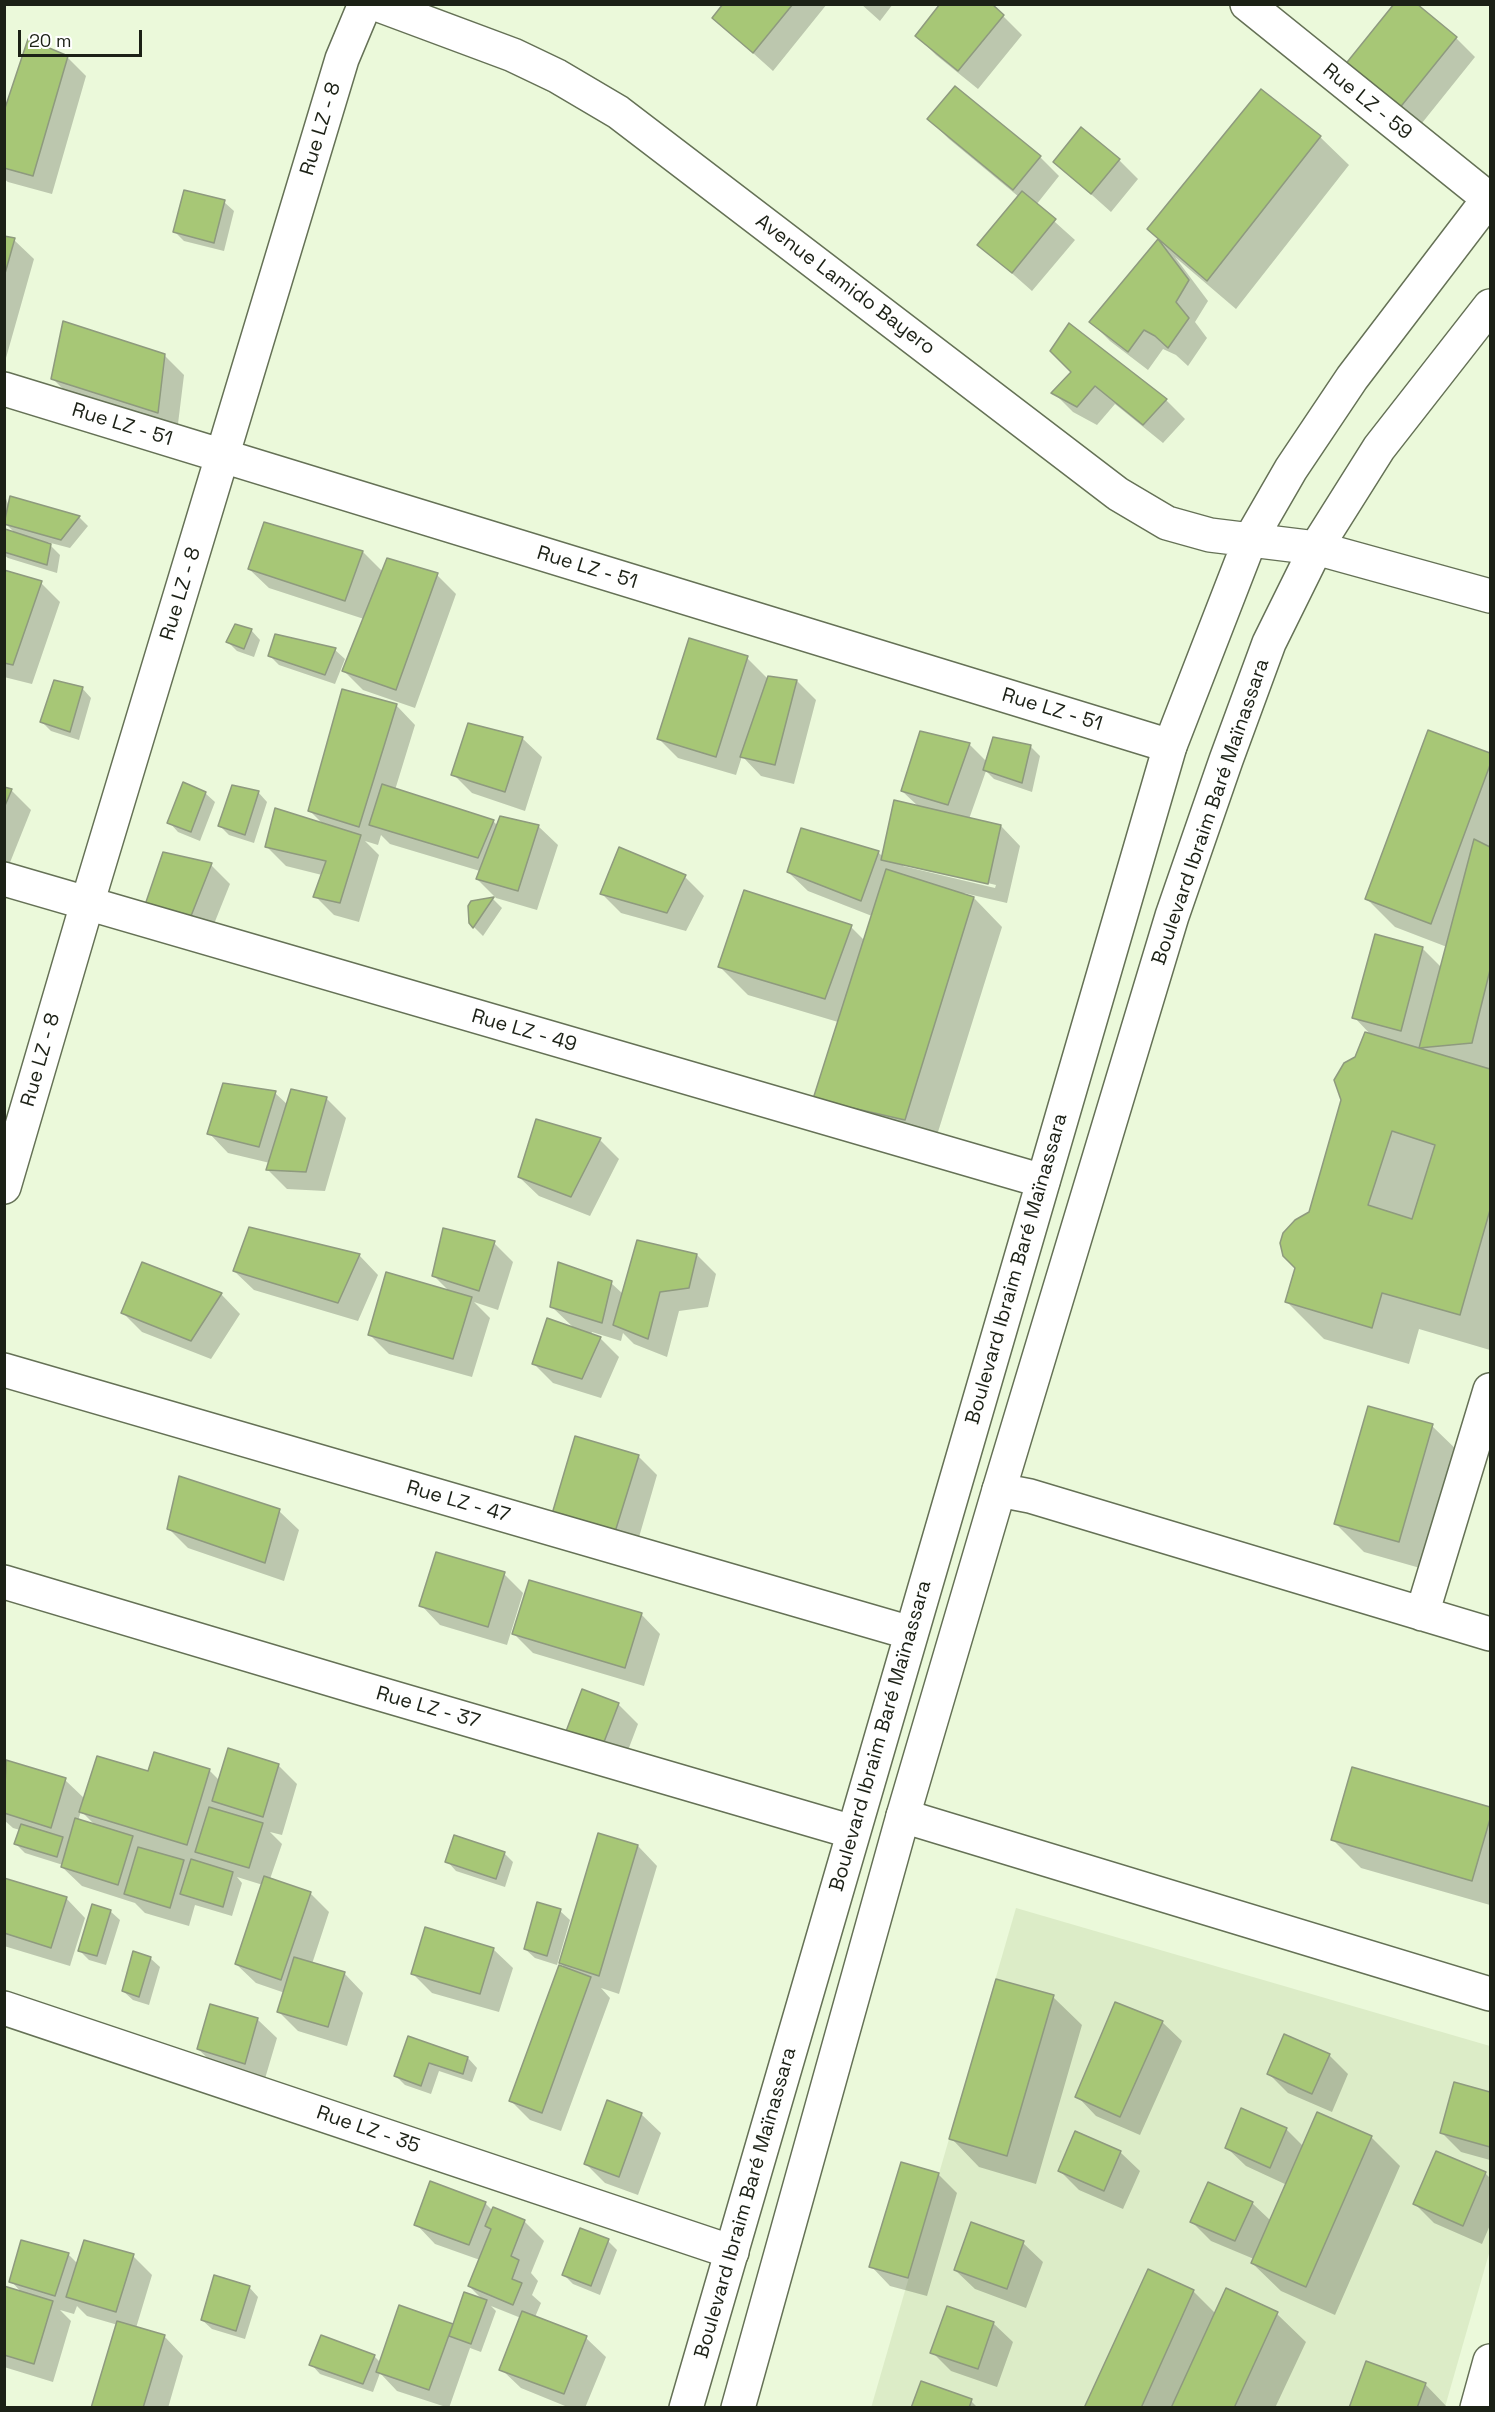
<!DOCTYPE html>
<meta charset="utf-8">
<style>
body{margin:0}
#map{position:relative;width:1495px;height:2412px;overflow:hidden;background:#ebf9da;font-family:"Space Grotesk",sans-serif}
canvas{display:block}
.frame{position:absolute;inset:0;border:6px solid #1c2116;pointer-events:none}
.scale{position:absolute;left:18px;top:30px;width:124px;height:27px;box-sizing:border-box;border:3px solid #1c2116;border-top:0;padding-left:8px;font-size:18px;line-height:21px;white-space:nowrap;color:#1c2116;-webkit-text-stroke:4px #fff;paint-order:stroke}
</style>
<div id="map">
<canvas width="1495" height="2412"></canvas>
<div class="frame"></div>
<div class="scale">20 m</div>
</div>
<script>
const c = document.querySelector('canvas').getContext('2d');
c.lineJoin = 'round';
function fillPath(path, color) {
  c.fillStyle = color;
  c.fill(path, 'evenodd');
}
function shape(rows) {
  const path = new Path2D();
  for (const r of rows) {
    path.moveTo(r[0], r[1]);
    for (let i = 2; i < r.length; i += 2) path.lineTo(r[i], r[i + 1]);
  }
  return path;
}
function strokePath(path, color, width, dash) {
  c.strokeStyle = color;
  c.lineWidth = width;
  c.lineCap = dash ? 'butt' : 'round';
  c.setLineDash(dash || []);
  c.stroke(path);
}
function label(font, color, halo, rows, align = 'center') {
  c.font = font + ' "Space Grotesk",sans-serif';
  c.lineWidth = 4.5;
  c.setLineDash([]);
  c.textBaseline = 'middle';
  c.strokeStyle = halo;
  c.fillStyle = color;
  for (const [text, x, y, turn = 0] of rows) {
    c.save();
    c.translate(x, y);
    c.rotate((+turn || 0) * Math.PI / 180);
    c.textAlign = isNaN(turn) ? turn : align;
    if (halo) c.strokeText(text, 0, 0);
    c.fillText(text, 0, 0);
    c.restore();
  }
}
const built = shape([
 [1016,1908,1490,2046,1490,2250,1445,2407,871,2408]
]);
const shadow = shape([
 [725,4,827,4,773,71,714,18],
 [861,4,893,4,880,21],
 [1003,16,1022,35,978,89,936,55,917,36],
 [1456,38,1475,57,1418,128,1365,85],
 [67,57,86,76,52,194,8,182,4,179,4,115],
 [929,119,1040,157,1059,176,1036,205,1075,240,1032,291,980,245,1019,197,949,139],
 [1320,137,1349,165,1236,309,1175,257,1208,301,1195,322,1207,338,1188,366,1176,355,1163,349,1148,370,1110,341,1091,322,1160,240],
 [1119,160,1138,179,1111,212,1055,162],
 [224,202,234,211,224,251,184,241,175,232],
 [4,237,14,240,34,259,4,365],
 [164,355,184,375,177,432,72,398,53,379],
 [1073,372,1166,400,1185,419,1163,443,1115,404,1097,425,1073,412,1054,393],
 [4,493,9,507,5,515],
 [79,517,88,526,70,548,47,542,60,555,57,573,8,558,4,555,6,531,17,535,6,524],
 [363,552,383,572,437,575,456,594,415,708,363,690,343,670,364,619,269,588,249,569],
 [4,571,41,583,60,602,32,684,4,677],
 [251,630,260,640,254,657,237,651,228,642],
 [276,636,335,650,345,659,335,684,279,665,270,656],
 [747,658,768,679,797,681,816,700,794,784,761,776,742,756,736,775,678,758,659,739],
 [82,688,91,698,79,740,51,731,42,722],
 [396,705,415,725,395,790,493,821,498,826,538,826,558,845,537,910,496,898,477,879,480,871,390,844,381,835,378,845,365,841,379,855,359,922,334,915,315,896,322,875,286,866,267,847,324,825,309,810],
 [921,732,970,745,987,762,1031,747,1040,756,1032,792,994,779,986,771,969,819,1001,826,1020,846,1007,903,964,893,964,895,974,898,1002,927,933,1148,843,1127,838,1022,748,995,720,967,851,927,864,940,872,916,808,891,788,872,878,852,883,857,919,807,902,791],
 [903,863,996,885,995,888,903,866],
 [1429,732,1490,754,1490,1350,1419,1329,1409,1364,1324,1339,1287,1302,1356,1058,1372,1036,1354,1017,1423,949,1441,967,1447,947,1395,927,1367,899],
 [522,738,542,757,525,811,472,793,453,774],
 [4,788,11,790,31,810,5,875],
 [258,792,267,802,254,843,229,835,220,826],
 [205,793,215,802,200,841,178,832,169,822],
 [211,865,230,884,210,934,166,924],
 [685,877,704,896,686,931,621,913,602,894],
 [493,899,502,908,483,936,470,923,472,902],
 [292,1090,327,1099,346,1118,325,1191,287,1189,268,1170,270,1163,228,1153,209,1133,275,1093,288,1105],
 [600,1140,619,1159,590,1216,539,1196,519,1177],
 [494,1243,513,1262,498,1310,474,1302,490,1318,472,1377,389,1354,370,1335,450,1292,434,1276],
 [359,1255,378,1275,358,1321,254,1290,234,1271],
 [697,1255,716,1274,708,1307,679,1311,667,1357,634,1344,623,1333,621,1341,592,1332,591,1335,600,1338,619,1357,601,1398,553,1383,534,1364,574,1328,552,1307,611,1283,623,1294],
 [143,1264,221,1294,240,1314,211,1359,142,1332,123,1313],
 [1432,1426,1461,1454,1427,1570,1364,1552,1336,1524],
 [638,1456,657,1475,635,1551,573,1533],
 [279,1511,299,1530,284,1581,188,1548,169,1529],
 [504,1574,523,1593,507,1645,440,1625,421,1605],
 [641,1614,660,1634,644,1686,533,1653,514,1634],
 [583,1691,619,1705,638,1724,619,1774,583,1761],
 [7,1762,65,1780,85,1799,149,1773,209,1770,220,1781,278,1765,297,1784,282,1835,270,1832,282,1844,270,1879,310,1893,329,1912,312,1964,344,1973,363,1993,347,2046,298,2031,279,2012,285,1993,256,1983,236,1964,263,1885,237,1877,242,1883,232,1916,195,1905,189,1926,145,1913,135,1903,82,1886,62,1867,63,1865,25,1853,16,1844,20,1830,13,1828,4,1820,4,1771],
 [81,1811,96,1826,78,1821],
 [1353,1769,1490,1808,1490,1905,1361,1868,1333,1840],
 [599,1835,638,1846,657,1866,619,1994,601,1988,610,1998,561,2131,530,2120,511,2101,568,1970,560,1963],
 [504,1853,513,1862,505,1887,456,1871,447,1861],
 [4,1880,66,1898,85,1918,70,1966,4,1946],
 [110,1911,120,1920,106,1965,89,1960,79,1950],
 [560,1911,570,1920,557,1965,535,1958,525,1949],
 [493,1949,513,1968,499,2012,432,1993,412,1973],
 [150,1958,160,1967,149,2005,133,2000,123,1991],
 [1053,1997,1082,2025,1036,2184,979,2167,951,2138],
 [257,2019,277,2038,264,2082,218,2068,198,2049],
 [1162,2022,1182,2041,1140,2135,1096,2116,1077,2096],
 [409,2038,468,2058,477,2068,472,2082,439,2071,431,2094,405,2085,396,2076],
 [1329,2055,1348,2074,1332,2112,1288,2093,1269,2074],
 [1455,2084,1490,2094,1490,2160,1461,2152,1442,2133],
 [641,2114,661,2133,638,2195,605,2183,586,2164],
 [1286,2129,1303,2146,1371,2137,1400,2166,1335,2315,1281,2291,1252,2263,1254,2259,1211,2241,1192,2222,1252,2203,1271,2221,1287,2185,1246,2166,1226,2147],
 [1120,2152,1140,2171,1123,2209,1079,2190,1060,2171],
 [1485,2173,1490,2178,1490,2225,1482,2244,1434,2223,1415,2204],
 [938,2174,957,2193,927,2296,890,2286,871,2266],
 [485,2203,493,2211,524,2221,544,2241,531,2273,538,2281,532,2295,541,2303,535,2317,586,2338,606,2357,585,2408,570,2408,521,2388,501,2369,521,2318,491,2306,496,2311,481,2352,470,2348,449,2408,397,2391,380,2373,373,2392,320,2374,311,2364,374,2356,381,2363,452,2325,453,2327,484,2301,469,2286,480,2260,435,2244,416,2224],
 [608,2241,617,2250,600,2295,573,2284,564,2275],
 [1023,2243,1043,2262,1026,2308,975,2289,955,2270],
 [68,2254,78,2264,133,2256,152,2275,136,2328,164,2336,183,2356,168,2408,93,2408,118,2325,87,2316,77,2306,74,2314,60,2310,71,2321,53,2382,4,2367,4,2287,22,2293,11,2281],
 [249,2287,258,2297,245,2339,212,2329,202,2320],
 [1193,2291,1216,2314,1277,2314,1306,2342,1275,2408,1086,2408],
 [993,2323,1013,2342,997,2387,951,2371,932,2352],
 [1425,2384,1448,2408,1351,2408],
 [971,2401,978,2408,912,2408]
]);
const building = shape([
 [723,4,793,4,753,53,712,18,723,4],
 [940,4,992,4,1004,15,958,71,915,36,940,4],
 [1394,4,1417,4,1457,37,1398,110,1344,66,1394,4],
 [28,39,68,56,33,176,4,168,4,111,28,39],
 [955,86,1041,156,1013,190,927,119,955,86],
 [1261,89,1321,136,1207,281,1147,229,1261,89],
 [1081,127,1120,159,1091,194,1053,162,1081,127],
 [184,190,225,200,214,243,173,232,184,190],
 [1022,191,1056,219,1012,273,977,245,1022,191],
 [4,236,15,238,4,277,4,236],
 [1158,239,1189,280,1176,302,1189,318,1168,348,1155,336,1144,330,1128,352,1089,322,1158,239],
 [63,321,165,354,158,413,51,379,63,321],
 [1069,323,1167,399,1143,425,1095,386,1077,407,1051,393,1071,372,1050,351,1069,323],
 [10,496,80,516,61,540,4,524,10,496],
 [264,522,363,551,345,601,248,569,264,522],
 [5,529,51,544,47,565,4,552,5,529],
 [387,558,438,573,396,690,342,671,387,558],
 [4,570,42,581,13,665,4,663,4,570],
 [235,624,252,629,244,649,226,642,235,624],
 [275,634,336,648,325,675,268,656,275,634],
 [689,638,748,656,716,757,657,739,689,638],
 [768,676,797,680,775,765,740,757,768,676],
 [54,680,83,687,70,732,40,722,54,680],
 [342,689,397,704,359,827,308,811,342,689],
 [468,723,523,737,505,792,451,775,468,723],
 [1428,730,1490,753,1490,765,1431,924,1365,899,1428,730],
 [920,731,970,743,948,805,901,791,920,731],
 [993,737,1031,745,1022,783,983,770,993,737],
 [183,782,206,792,191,832,167,823,183,782],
 [382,784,494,820,478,858,369,825,382,784],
 [232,785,259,791,245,835,218,826,232,785],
 [4,787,12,789,4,808,4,787],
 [894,800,1001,825,988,884,881,860,894,800],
 [275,808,361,835,340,903,313,897,326,861,265,847,275,808],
 [500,816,539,825,518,891,476,879,500,816],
 [801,828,879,851,861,901,787,872,801,828],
 [1474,839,1490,847,1490,970,1472,1043,1419,1048,1474,839],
 [619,847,686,875,667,913,600,894,619,847],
 [163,852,212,863,191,916,145,905,163,852],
 [886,869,974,897,905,1120,813,1099,886,869],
 [744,890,852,925,825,999,718,967,744,890],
 [494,897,473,928,469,923,468,906,471,901,494,897],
 [1375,934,1423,947,1401,1031,1352,1018,1375,934],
 [1365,1032,1490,1069,1490,1210,1460,1315,1382,1293,1372,1328,1285,1302,1295,1268,1283,1256,1280,1243,1283,1233,1295,1220,1309,1212,1341,1100,1334,1080,1344,1063,1355,1057,1365,1032],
 [1392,1131,1435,1145,1412,1219,1368,1205,1392,1131],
 [223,1083,276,1091,259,1147,207,1134,223,1083],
 [291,1089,327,1097,306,1172,266,1170,291,1089],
 [536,1119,601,1138,571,1197,518,1177,536,1119],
 [249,1227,360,1254,338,1303,233,1271,249,1227],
 [443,1228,495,1241,479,1291,432,1276,443,1228],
 [637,1240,697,1254,689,1288,660,1292,648,1339,613,1325,637,1240],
 [142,1262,222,1293,191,1341,121,1313,142,1262],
 [558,1262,612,1281,602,1323,550,1307,558,1262],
 [386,1272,472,1297,453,1359,368,1335,386,1272],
 [547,1318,601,1337,582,1379,532,1364,547,1318],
 [1368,1406,1433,1424,1399,1542,1334,1524,1368,1406],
 [575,1436,639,1455,615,1532,552,1514,575,1436],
 [179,1476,280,1509,265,1563,167,1529,179,1476],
 [436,1552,505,1572,488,1627,419,1606,436,1552],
 [529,1580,642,1613,625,1668,512,1634,529,1580],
 [582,1689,619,1703,599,1755,562,1742,582,1689],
 [228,1748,279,1764,263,1817,212,1801,228,1748],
 [154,1752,210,1769,187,1845,79,1812,97,1756,148,1771,154,1752],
 [6,1760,66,1778,51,1828,4,1813,6,1760],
 [1352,1767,1490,1807,1490,1819,1472,1881,1331,1840,1352,1767],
 [209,1807,263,1823,249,1868,195,1852,209,1807],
 [75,1818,133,1836,118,1885,61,1867,75,1818],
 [21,1824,63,1837,57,1857,14,1844,21,1824],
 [598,1833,638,1845,599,1976,559,1963,598,1833],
 [454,1835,505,1852,496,1879,445,1862,454,1835],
 [138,1847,184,1860,170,1908,124,1894,138,1847],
 [191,1859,233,1872,223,1907,180,1894,191,1859],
 [264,1876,311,1892,281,1980,235,1964,264,1876],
 [4,1878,67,1897,51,1948,4,1933,4,1878],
 [537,1902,561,1909,547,1956,524,1949,537,1902],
 [92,1904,111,1910,97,1956,78,1951,92,1904],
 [425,1927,494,1948,480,1994,411,1974,425,1927],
 [133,1951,151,1957,139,1997,122,1991,133,1951],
 [294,1957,345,1972,328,2027,277,2012,294,1957],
 [559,1965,591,1977,542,2113,509,2101,559,1965],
 [996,1979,1054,1995,1007,2156,949,2139,996,1979],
 [1115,2002,1163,2021,1120,2117,1075,2097,1115,2002],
 [210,2004,258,2018,245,2064,197,2049,210,2004],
 [1284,2034,1330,2054,1312,2094,1267,2074,1284,2034],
 [408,2036,468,2057,463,2074,429,2063,421,2086,394,2076,408,2036],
 [1454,2082,1490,2092,1490,2147,1440,2133,1454,2082],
 [607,2100,642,2113,619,2177,584,2164,607,2100],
 [1241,2108,1287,2128,1270,2168,1225,2148,1241,2108],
 [1317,2112,1372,2136,1306,2287,1251,2263,1317,2112],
 [1075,2131,1121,2151,1104,2191,1058,2171,1075,2131],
 [1436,2151,1486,2172,1463,2226,1413,2204,1436,2151],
 [901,2162,939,2173,908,2278,869,2267,901,2162],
 [430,2181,486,2202,469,2245,414,2225,430,2181],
 [1208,2182,1253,2202,1235,2241,1190,2222,1208,2182],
 [493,2207,525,2220,511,2256,519,2260,512,2279,522,2283,513,2305,468,2286,491,2229,485,2226,493,2207],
 [971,2222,1024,2241,1007,2289,954,2270,971,2222],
 [580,2228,609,2239,591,2286,562,2275,580,2228],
 [21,2240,69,2253,55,2296,9,2282,21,2240],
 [84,2240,134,2254,116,2312,66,2297,84,2240],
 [1148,2269,1194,2290,1141,2408,1084,2408,1148,2269],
 [214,2275,250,2286,236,2331,201,2320,214,2275],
 [4,2286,53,2301,34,2364,4,2355,4,2286],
 [1226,2288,1278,2312,1234,2408,1171,2408,1226,2288],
 [464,2292,487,2300,471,2344,449,2336,464,2292],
 [399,2305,453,2324,429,2390,376,2372,399,2305],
 [947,2306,994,2322,978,2369,930,2353,947,2306],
 [522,2311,587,2336,564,2394,499,2370,522,2311],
 [117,2321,165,2335,143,2408,91,2408,117,2321],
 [321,2335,375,2355,363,2384,309,2365,321,2335],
 [1366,2361,1426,2383,1417,2408,1349,2408,1366,2361],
 [921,2381,972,2399,969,2408,911,2408,921,2381]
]);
const street = shape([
 [1247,4,1489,199],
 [4,389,1170,746],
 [1316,548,1490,596],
 [4,879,1043,1181],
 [4,1187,87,904,342,59,365,4],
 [4,1370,911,1633],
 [999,1490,1030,1496,1490,1634],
 [4,1582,360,1688,853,1832],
 [1422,1614,1490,1390],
 [903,1816,1490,1994],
 [4,2008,732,2252],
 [1477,2408,1490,2361]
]);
const secondary = shape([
 [376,4,513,55,557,76,618,112,1118,494,1167,523,1210,535,1316,548],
 [686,2408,1170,746,1250,540,1291,469,1352,378,1490,197],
 [738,2408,903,1816,999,1490,1172,916,1226,760,1269,643,1316,548,1379,448,1490,306]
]);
const streetNames = [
 ["Rue LZ - 59",1367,102,39],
 ["Rue LZ - 8",321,129,-73],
 ["Avenue Lamido Bayero",845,285,37],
 ["Rue LZ - 51",122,425,17],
 ["Rue LZ - 51",587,568,17],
 ["Rue LZ - 8",181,594,-73],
 ["Rue LZ - 51",1052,710,17],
 ["Boulevard Ibraim Baré Maïnassara",1211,812,-71],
 ["Rue LZ - 49",524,1031,16],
 ["Rue LZ - 8",41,1060,-74],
 ["Boulevard Ibraim Baré Maïnassara",1017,1269,-74],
 ["Rue LZ - 47",458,1502,16],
 ["Rue LZ - 37",428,1708,16],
 ["Boulevard Ibraim Baré Maïnassara",881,1736,-74],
 ["Rue LZ - 35",368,2130,19],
 ["Boulevard Ibraim Baré Maïnassara",746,2203,-74]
];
fillPath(built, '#dcecc7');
fillPath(shadow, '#0003');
fillPath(building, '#a7c776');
strokePath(building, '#8e9a7e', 1.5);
strokePath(street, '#657156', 36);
strokePath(secondary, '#657156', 36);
strokePath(street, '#fff', 33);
strokePath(secondary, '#fff', 33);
label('20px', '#1c2116', '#fff', streetNames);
</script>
